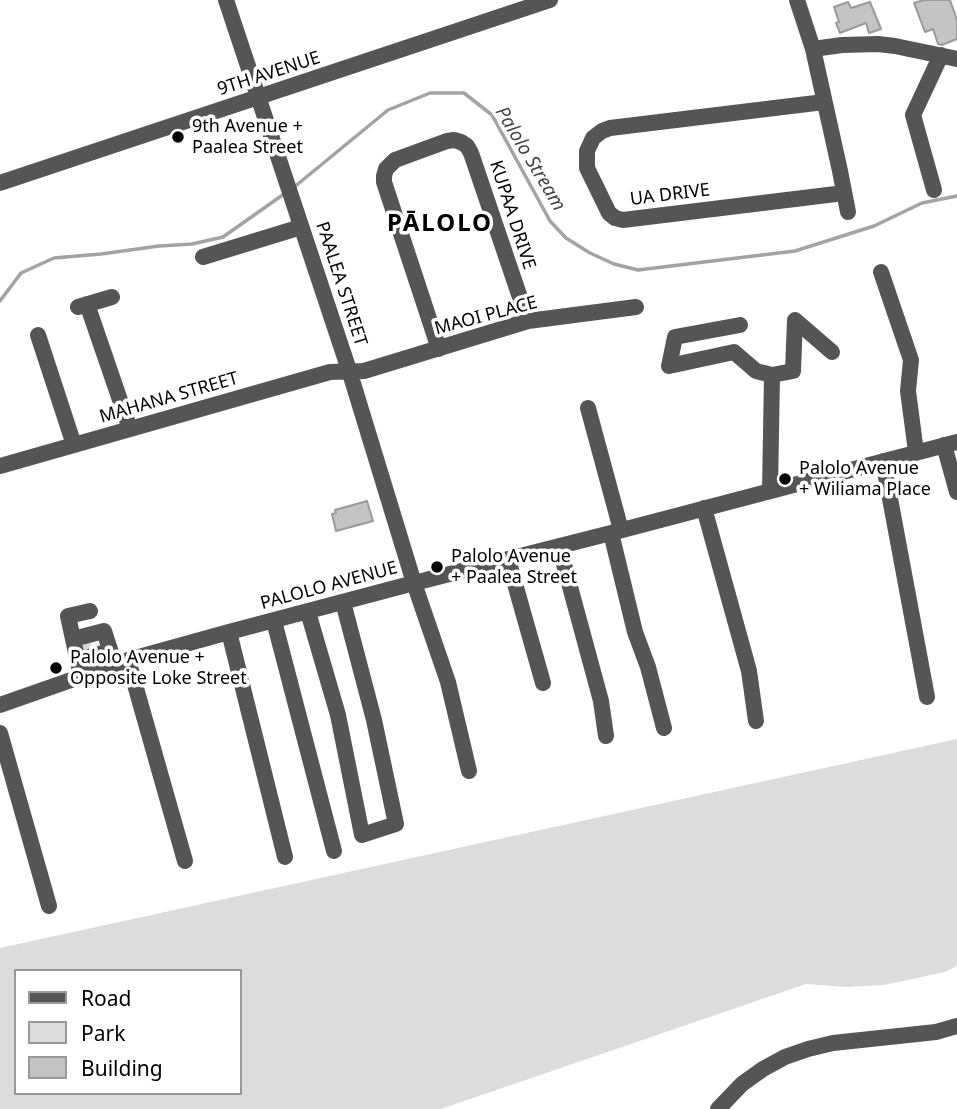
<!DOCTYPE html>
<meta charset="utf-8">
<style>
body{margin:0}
#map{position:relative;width:957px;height:1109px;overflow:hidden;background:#fff;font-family:"Noto Sans",sans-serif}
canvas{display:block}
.legend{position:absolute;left:14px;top:969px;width:228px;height:126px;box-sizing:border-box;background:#fff;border:2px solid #999;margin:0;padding:9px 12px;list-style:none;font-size:21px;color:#000}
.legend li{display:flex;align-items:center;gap:14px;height:35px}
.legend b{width:35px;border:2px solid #999}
</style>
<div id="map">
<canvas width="957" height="1109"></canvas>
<ul class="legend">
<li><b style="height:9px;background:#555"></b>Road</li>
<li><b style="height:19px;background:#dcdcdc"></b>Park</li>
<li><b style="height:19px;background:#c4c4c4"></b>Building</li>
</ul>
</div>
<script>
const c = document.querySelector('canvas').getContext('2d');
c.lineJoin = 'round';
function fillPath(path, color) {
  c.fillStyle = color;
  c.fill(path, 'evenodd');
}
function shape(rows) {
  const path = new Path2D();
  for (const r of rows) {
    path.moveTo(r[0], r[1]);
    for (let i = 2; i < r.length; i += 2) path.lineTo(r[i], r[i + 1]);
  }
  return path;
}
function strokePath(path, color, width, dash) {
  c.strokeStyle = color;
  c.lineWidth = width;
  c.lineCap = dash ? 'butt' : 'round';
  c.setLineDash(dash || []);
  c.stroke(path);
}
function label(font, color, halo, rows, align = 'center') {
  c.font = font + ' "Noto Sans",sans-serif';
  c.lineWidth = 7;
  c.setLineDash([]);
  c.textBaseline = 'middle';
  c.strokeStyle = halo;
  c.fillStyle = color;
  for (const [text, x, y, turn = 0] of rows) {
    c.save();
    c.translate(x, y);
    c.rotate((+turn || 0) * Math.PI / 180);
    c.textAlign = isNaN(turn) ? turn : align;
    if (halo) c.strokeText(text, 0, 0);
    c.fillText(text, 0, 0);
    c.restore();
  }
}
const green = shape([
 [957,739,957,966,945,972,884,985,846,987,806,984,441,1109,0,1109,0,948],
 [16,971,240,971,240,1093,16,1093]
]);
const stream = shape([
 [293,188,388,110,430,93,464,93,492,115,550,221,566,238,590,253,614,264,638,270,795,251,874,226,922,203,957,196],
 [0,301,21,273,54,258,101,254,159,246,192,244,223,237,284,194]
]);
const building = shape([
 [924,0,950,0,957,20,957,39,942,45,938,44,933,29,925,32,914,3,924,0],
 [848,2,851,8,870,2,881,29,869,33,866,23,840,33,836,23,839,22,834,7,848,2],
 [367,501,373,521,336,531,332,514,336,513,335,510,367,501]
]);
const minorTunnel = shape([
 [80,647,91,644]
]);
const minor = shape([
 [226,0,349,370,414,583,448,682,469,771],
 [797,0,813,49,840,171,848,212],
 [813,49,842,45,878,44,895,46,957,59],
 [824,102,610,128,602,131,593,138,587,151,587,168,609,213,615,218,623,220,844,193],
 [0,183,550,0],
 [934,190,913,115,941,55],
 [203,257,301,227],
 [881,272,911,360,908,391,916,452],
 [87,304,130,429],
 [78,307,112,297],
 [740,325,675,337,669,366,734,352,756,371,772,375],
 [38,335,74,445],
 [439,349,384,182,384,176,386,169,395,160,447,141,454,140,461,142,467,146,471,153,528,321],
 [588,408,621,530],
 [944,445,957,492],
 [883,461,927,697],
 [0,466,330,372,364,371,528,321,636,307],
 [770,491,772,375,793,371,795,320,832,352],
 [704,508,749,671,756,721],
 [611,533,635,632,648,667,664,728],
 [559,546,601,701,606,736],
 [508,559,543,683],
 [308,612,338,715,362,835,396,824,374,720,343,602],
 [274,621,334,851],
 [229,632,285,857],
 [73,639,104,631,115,665],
 [78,660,110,651],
 [128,660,185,861],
 [81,676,68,616,90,611],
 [0,705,128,660,229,632,414,583,611,533,957,442],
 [0,733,49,906],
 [718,1109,742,1084,763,1069,785,1057,808,1049,833,1043,936,1032,957,1026]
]);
const markers = [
 [178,137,7,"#000"],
 [785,479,7,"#000"],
 [437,567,7,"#000"],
 [56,668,7,"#000"]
];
const streetNames = [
 ["9TH AVENUE",269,74,-18],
 ["UA DRIVE",670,195,-7],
 ["KUPAA DRIVE",512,215,72],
 ["PAALEA STREET",341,284,72],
 ["MAOI PLACE",486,316,-15],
 ["MAHANA STREET",169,398,-16],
 ["PALOLO AVENUE",329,586,-15]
];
const poiNames = [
 ["9th Avenue +",192,127],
 ["Paalea Street",192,148],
 ["Palolo Avenue",799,469],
 ["+ Wiliama Place",799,490],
 ["Palolo Avenue",451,557],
 ["+ Paalea Street",451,578],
 ["Palolo Avenue +",70,658],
 ["Opposite Loke Street",70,679]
];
const waterNames = [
 ["Palolo Stream",530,159,59]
];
const districtNames = [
 ["PĀLOLO",440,224]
];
fillPath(green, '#dcdcdc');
strokePath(stream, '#a3a3a3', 3.5);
fillPath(building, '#c4c4c4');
strokePath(building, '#999', 2);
strokePath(minorTunnel, '#d9d9d9', 16, [16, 8]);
strokePath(minor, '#555', 16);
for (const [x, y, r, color] of markers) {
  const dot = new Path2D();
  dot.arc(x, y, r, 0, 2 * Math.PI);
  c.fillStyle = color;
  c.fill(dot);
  strokePath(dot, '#fff', 2.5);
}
label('18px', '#000', '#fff', streetNames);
label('18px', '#000', '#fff', poiNames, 'left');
label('italic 19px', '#444', '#fff', waterNames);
c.letterSpacing = '2px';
label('bold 24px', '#000', '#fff', districtNames);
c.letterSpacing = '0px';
</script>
